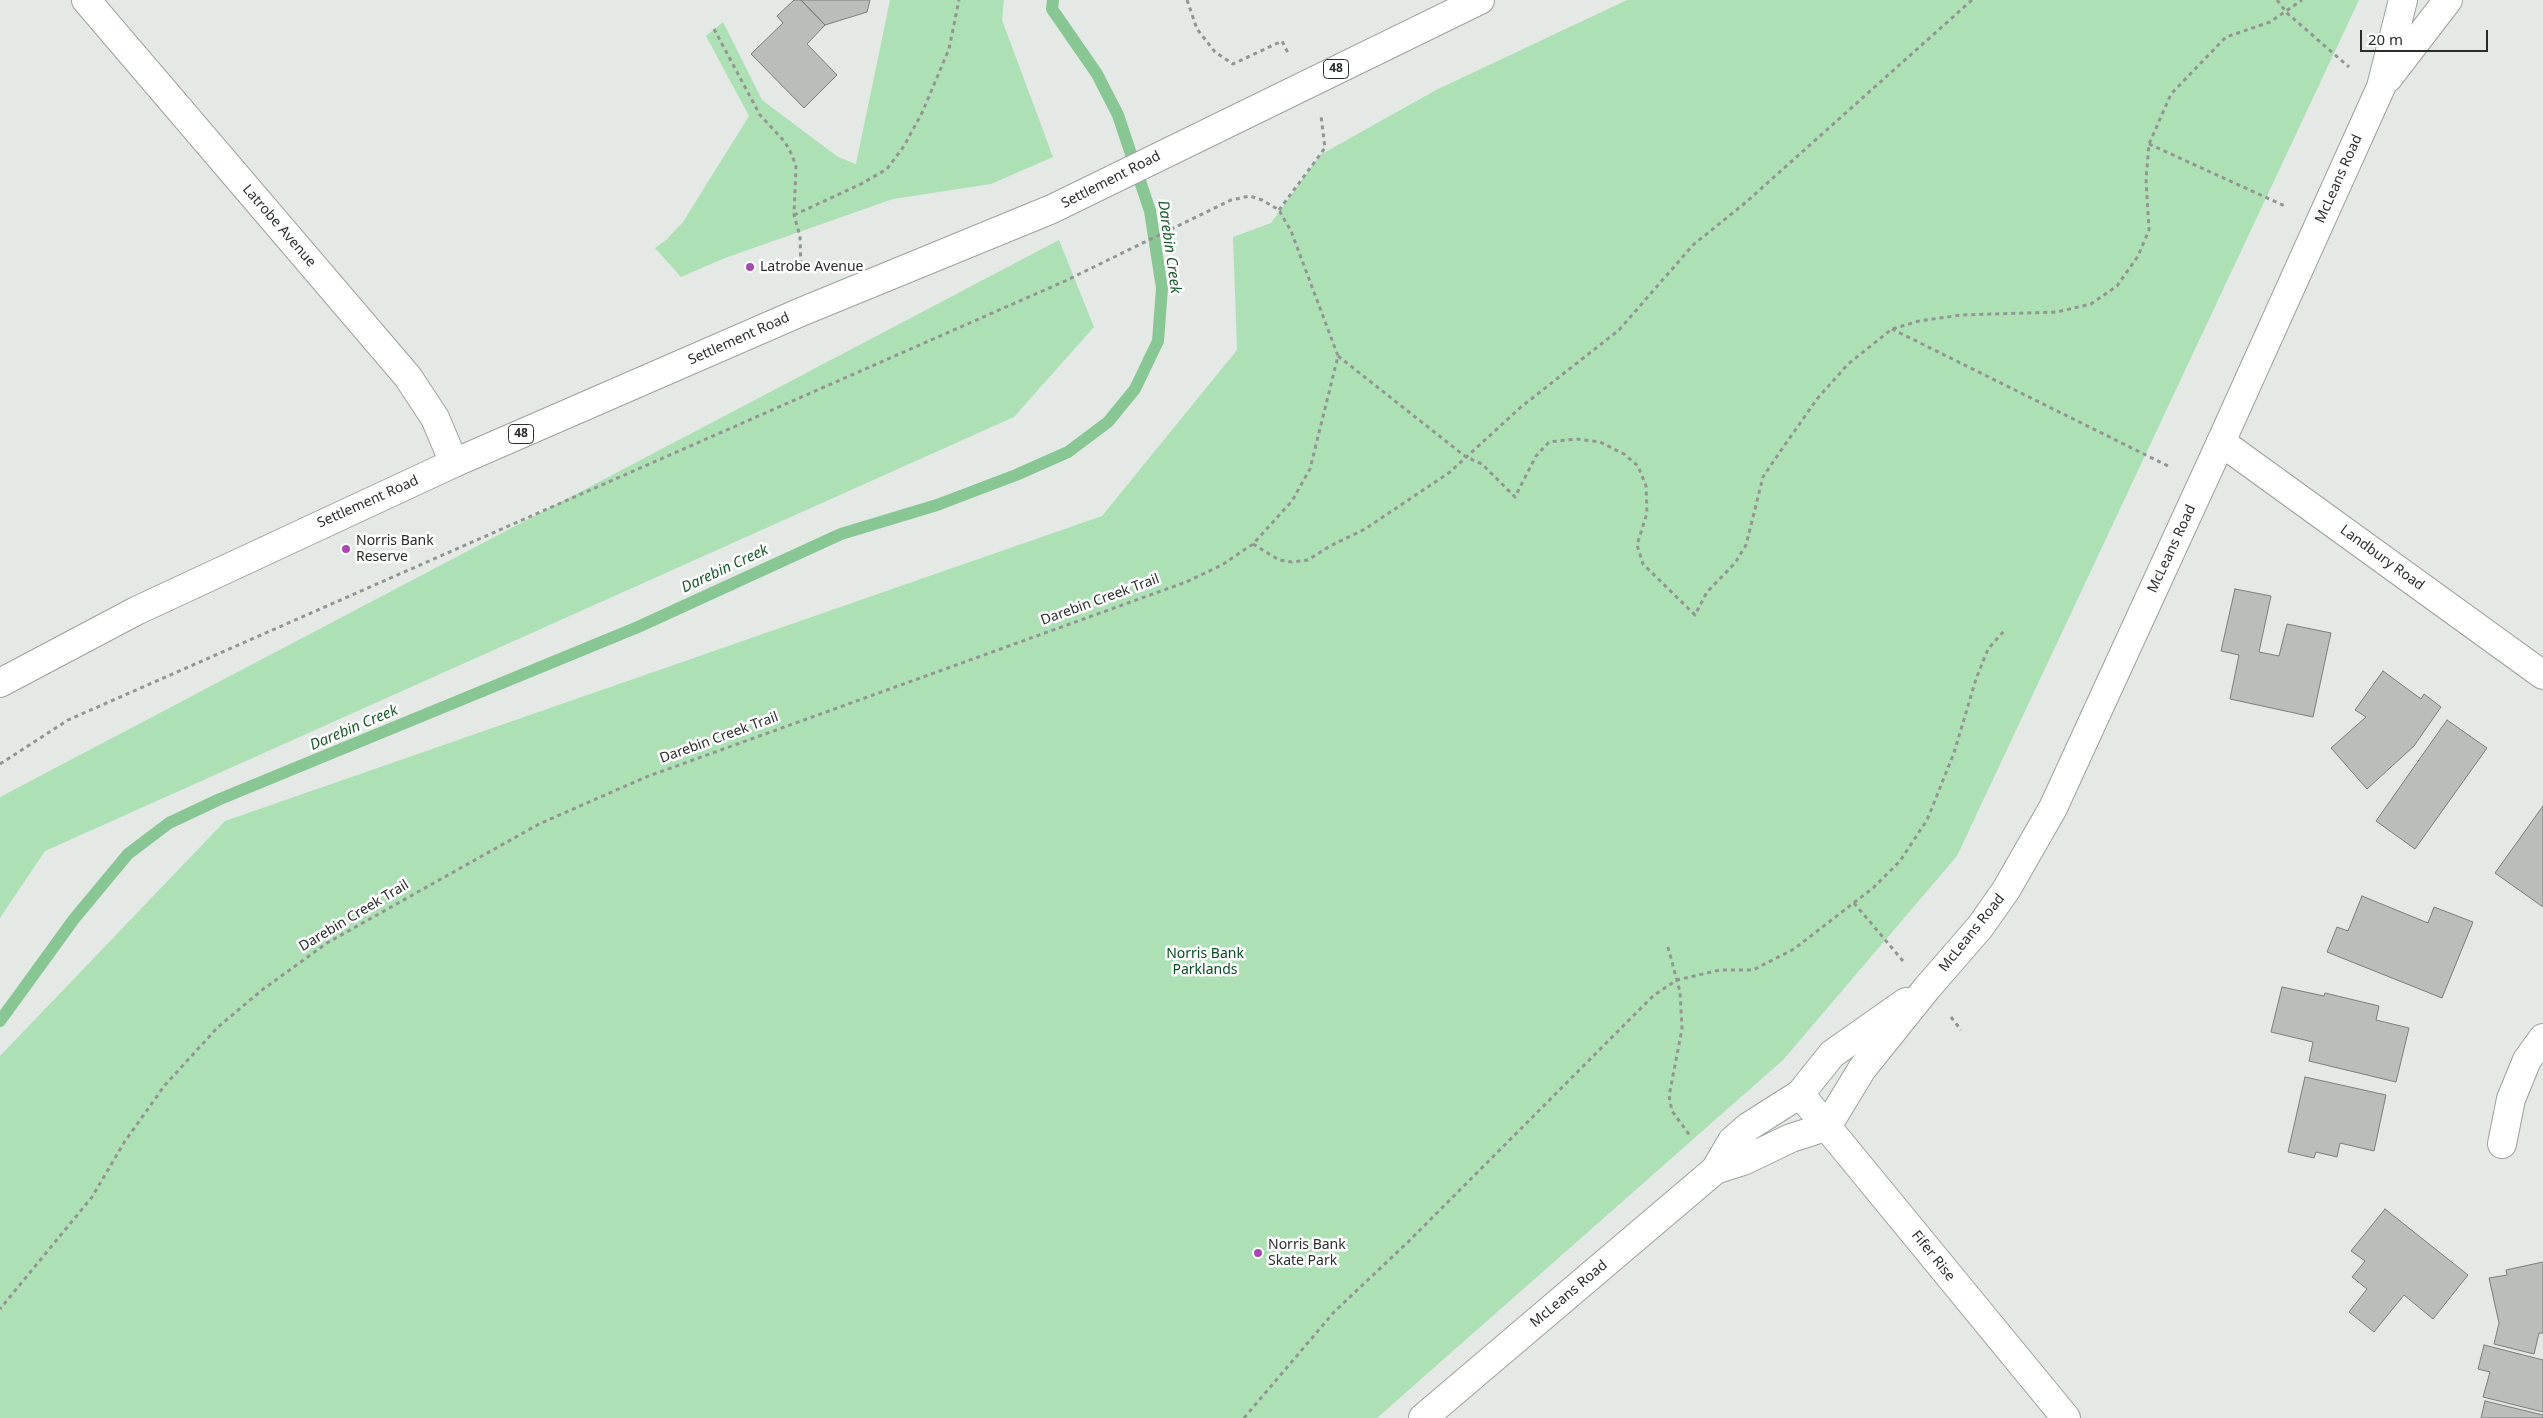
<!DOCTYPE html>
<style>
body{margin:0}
#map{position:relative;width:2543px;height:1418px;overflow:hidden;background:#e4e9e5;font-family:"Noto Sans",sans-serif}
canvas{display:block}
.scale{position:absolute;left:2360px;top:30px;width:128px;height:22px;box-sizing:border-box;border:2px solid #2b2d2c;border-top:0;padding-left:6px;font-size:15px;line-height:18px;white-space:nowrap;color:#2b2d2c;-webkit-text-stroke:4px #fff;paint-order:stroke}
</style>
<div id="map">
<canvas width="2543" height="1418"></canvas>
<div class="scale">20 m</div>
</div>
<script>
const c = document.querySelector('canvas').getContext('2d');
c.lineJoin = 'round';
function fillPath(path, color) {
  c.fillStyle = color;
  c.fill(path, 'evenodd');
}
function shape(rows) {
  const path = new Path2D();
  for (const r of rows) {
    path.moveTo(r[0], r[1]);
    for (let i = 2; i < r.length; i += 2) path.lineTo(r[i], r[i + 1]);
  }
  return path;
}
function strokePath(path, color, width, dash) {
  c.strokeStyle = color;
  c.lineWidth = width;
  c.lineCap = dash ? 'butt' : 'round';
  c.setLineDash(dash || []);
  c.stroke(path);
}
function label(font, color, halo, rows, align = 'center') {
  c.font = font + ' "Noto Sans",sans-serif';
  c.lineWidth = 5;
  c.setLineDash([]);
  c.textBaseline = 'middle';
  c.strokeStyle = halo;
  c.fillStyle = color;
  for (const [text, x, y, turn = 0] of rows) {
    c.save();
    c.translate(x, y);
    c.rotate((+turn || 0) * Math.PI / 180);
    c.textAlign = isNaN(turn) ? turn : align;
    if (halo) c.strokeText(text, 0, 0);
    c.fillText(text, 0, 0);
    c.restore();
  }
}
const green = shape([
 [890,0,1004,0,1002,20,1053,157,991,184,893,199,725,258,681,277,655,248,666,240,683,222,749,116,706,36,723,22,762,100,838,157,856,164],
 [1627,0,2359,0,1957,856,1783,1060,1377,1418,0,1418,0,1056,225,821,1102,516,1237,350,1233,237,1271,223,1320,155,1436,90],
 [1059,240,1094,327,1014,417,45,851,0,918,0,797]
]);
const stream = shape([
 [0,1021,74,919,128,854,169,823,220,799,638,627,841,534,937,505,1016,475,1068,452,1108,422,1135,389,1158,341,1162,288,1150,211,1118,115,1097,74,1052,9,1053,0]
]);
const building = shape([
 [794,0,801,0,825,25,807,44,837,75,804,108,751,54,783,23,777,16,794,0],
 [801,0,870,0,867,12,825,25,801,0],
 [2235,589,2271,596,2259,652,2279,656,2287,624,2331,633,2313,717,2230,699,2239,655,2221,651,2235,589],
 [2383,671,2421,699,2424,694,2441,707,2414,746,2367,789,2331,748,2366,717,2355,710,2383,671],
 [2447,720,2487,748,2415,849,2376,821,2447,720],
 [2543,806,2543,907,2495,873,2543,806],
 [2362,896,2428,923,2434,907,2473,922,2442,998,2327,952,2337,927,2348,931,2362,896],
 [2282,987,2324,996,2325,993,2379,1006,2376,1020,2409,1028,2396,1082,2309,1061,2313,1042,2271,1032,2282,987],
 [2305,1077,2386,1095,2374,1151,2340,1143,2337,1157,2316,1152,2314,1158,2288,1152,2305,1077],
 [2385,1209,2468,1275,2433,1319,2404,1295,2374,1332,2349,1312,2367,1289,2352,1277,2365,1261,2351,1251,2385,1209],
 [2543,1262,2543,1333,2539,1333,2534,1354,2494,1344,2499,1323,2489,1278,2507,1275,2506,1270,2543,1262],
 [2484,1345,2543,1360,2543,1412,2483,1397,2490,1372,2478,1369,2484,1345],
 [2485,1401,2543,1415,2543,1418,2481,1418,2485,1401]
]);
const path = shape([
 [1187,0,1197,29,1215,52,1233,64,1282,41,1288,53],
 [2277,0,2287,13,2349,67],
 [714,29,760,115,785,142,792,155,796,167,794,215,800,236,801,272],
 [2149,144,2287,207],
 [1279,210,1325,148,1321,116],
 [794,215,861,184,887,169,904,146,922,113,949,49,959,0],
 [1892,329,2170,467],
 [1338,356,1466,457,1482,464,1515,497,1536,456,1549,442,1576,439,1600,442,1624,454,1638,466,1646,486,1647,513,1637,545,1643,564,1695,615,1707,592,1735,563,1746,545,1763,477,1775,459,1817,399,1848,364,1892,329,1919,321,1961,315,2057,312,2091,304,2117,286,2138,256,2149,230,2146,179,2149,144,2171,94,2226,37,2270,22,2302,0],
 [1253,544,1279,560,1292,562,1308,560,1330,546,1365,529,1450,472,1521,407,1619,330,1693,245,1745,203,1972,0],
 [0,764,68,720,1065,281,1231,200,1250,196,1262,200,1279,210,1291,231,1338,356,1310,469,1292,501,1253,544,1222,565,1186,582,646,777,539,824,327,943,262,990,218,1027,165,1085,125,1141,92,1197,0,1309],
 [1854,903,1903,961],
 [1668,947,1680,992,1682,1029,1669,1096,1672,1111,1691,1137],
 [1951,1017,1961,1030],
 [1244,1418,1334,1312,1408,1242,1654,995,1677,980,1720,970,1753,970,1794,949,1873,888,1900,861,1927,820,1954,753,1976,679,1988,649,2005,630]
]);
const minor = shape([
 [86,0,408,377,435,418,454,463],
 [2221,442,2543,675],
 [1800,1094,2066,1418],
 [2502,1144,2511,1099,2527,1060,2543,1038]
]);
const tertiary = shape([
 [2388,78,2448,0],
 [1715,1170,1743,1161,1791,1138,1816,1130,1831,1120,1862,1069,1927,988,1980,927,2006,890,2053,808,2221,442,2381,87,2403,0],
 [1423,1418,1715,1170,1732,1141,1748,1127,1800,1094,1832,1054,1906,1002]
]);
const primary = shape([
 [0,683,136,611,454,463,801,312,1052,209,1480,0]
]);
const markers = [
 [750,267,5,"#a948af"],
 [346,549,5,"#a948af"],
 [1258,1253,5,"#a948af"]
];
const shields = [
 [1336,69,25],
 [521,434,25]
];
const shieldNames = [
 ["48",1336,69],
 ["48",521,434]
];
const streetNames = [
 ["McLeans Road",2339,179,-66],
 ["Settlement Road",1111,180,-27],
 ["Latrobe Avenue",279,226,49],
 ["Settlement Road",739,339,-24],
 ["Settlement Road",368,502,-24],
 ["McLeans Road",2172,549,-65],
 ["Landbury Road",2382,558,36],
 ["Darebin Creek Trail",1100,600,-20],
 ["Darebin Creek Trail",719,738,-20],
 ["Darebin Creek Trail",354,916,-31],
 ["McLeans Road",1972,933,-51],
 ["Fifer Rise",1933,1256,51],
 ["McLeans Road",1569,1294,-40]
];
const poiNames = [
 ["Latrobe Avenue",760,267],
 ["Norris Bank",356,541],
 ["Reserve",356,557],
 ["Norris Bank",1268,1245],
 ["Skate Park",1268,1261]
];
const parkNames = [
 ["Norris Bank",1205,954],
 ["Parklands",1205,970]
];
const waterNames = [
 ["Darebin Creek",1169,247,82],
 ["Darebin Creek",725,569,-25],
 ["Darebin Creek",354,728,-23]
];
fillPath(green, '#aee0b6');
strokePath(stream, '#88c693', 12);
fillPath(building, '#b9beba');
strokePath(building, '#797e7a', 1);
strokePath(minor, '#9ca19d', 30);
strokePath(tertiary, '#9ca19d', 30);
strokePath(primary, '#9ca19d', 30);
strokePath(path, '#929693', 3, [4, 4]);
strokePath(minor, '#fff', 28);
strokePath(tertiary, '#fff', 28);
strokePath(primary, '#fff', 28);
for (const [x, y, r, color] of markers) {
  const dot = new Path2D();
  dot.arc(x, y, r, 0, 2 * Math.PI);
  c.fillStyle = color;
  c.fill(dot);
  strokePath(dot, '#fff', 2);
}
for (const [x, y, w] of shields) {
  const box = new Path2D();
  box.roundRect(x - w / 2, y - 9.5, w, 19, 4);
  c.fillStyle = '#fff';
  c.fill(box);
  strokePath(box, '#2b2d2c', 1);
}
label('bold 12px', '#2b2d2c', null, shieldNames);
label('14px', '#2b2d2c', '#fff', streetNames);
label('14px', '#2b2d2c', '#fff', poiNames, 'left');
label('14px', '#024c1e', '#fff', parkNames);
label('italic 15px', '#195b2c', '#fff', waterNames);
</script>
